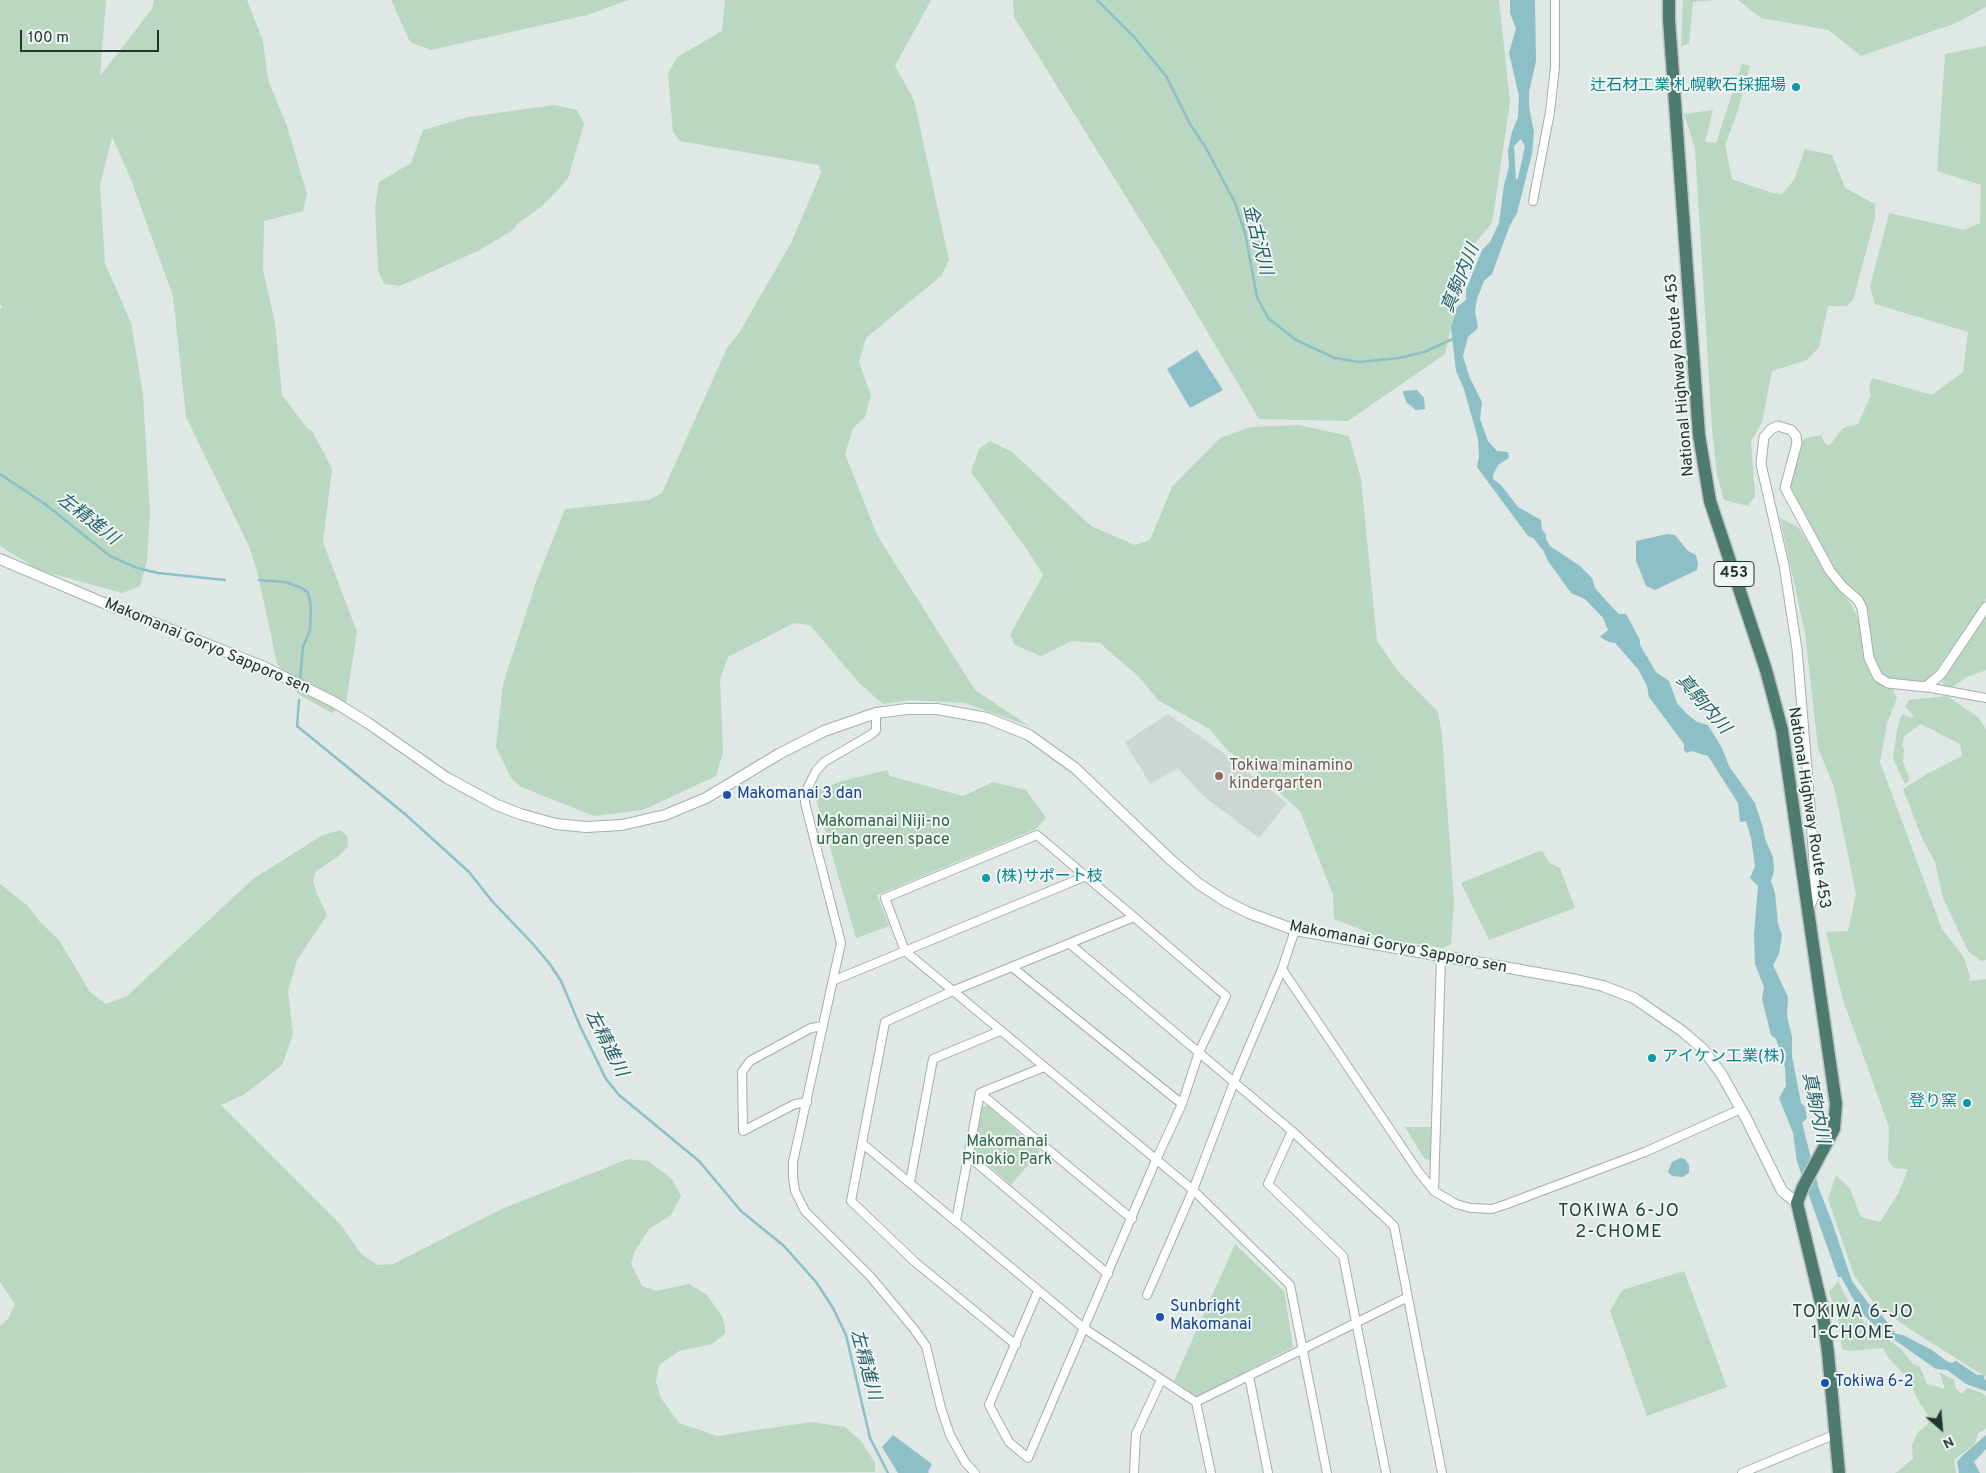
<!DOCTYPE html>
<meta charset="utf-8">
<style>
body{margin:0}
#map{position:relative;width:1986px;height:1473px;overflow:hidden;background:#dfe8e4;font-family:Overpass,sans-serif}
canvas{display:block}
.north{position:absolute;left:1916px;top:1403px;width:50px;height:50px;-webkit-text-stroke:4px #eef5f2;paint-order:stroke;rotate:153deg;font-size:14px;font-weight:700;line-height:20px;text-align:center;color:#223630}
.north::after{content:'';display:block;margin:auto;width:18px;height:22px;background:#223630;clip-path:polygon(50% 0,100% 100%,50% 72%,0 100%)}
.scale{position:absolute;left:20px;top:30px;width:139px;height:22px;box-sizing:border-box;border:2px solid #223630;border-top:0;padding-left:6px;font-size:15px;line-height:18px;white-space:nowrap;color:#223630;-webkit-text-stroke:4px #eef5f2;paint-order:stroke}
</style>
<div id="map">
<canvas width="1986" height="1473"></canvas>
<div class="north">N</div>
<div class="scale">100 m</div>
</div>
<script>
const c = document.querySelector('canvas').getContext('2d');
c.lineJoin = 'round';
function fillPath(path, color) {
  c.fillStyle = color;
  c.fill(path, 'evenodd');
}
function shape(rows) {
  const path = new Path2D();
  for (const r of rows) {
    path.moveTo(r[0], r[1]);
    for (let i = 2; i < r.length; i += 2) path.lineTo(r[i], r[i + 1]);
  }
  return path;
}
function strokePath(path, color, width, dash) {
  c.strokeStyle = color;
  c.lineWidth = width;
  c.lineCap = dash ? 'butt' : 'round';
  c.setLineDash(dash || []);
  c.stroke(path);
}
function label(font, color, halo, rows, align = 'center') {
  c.font = font + ' Overpass,"Noto Sans JP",sans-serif';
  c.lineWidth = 4;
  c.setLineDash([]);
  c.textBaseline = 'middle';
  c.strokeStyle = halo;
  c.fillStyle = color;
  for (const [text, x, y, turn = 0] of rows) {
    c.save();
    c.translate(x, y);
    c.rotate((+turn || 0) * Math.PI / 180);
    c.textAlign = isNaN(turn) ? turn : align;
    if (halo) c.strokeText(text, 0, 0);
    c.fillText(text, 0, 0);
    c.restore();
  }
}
const built = shape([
 [1168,714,1218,749,1287,803,1259,838,1202,795,1178,768,1150,784,1125,742]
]);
const green = shape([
 [0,0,106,0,100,76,152,9,154,0,247,0,263,41,268,80,287,126,307,194,303,211,264,221,263,270,275,323,282,395,307,428,313,432,332,469,323,542,357,632,346,703,332,713,298,694,277,663,257,571,249,546,186,417,173,296,130,177,112,137,100,185,105,263,131,323,143,395,150,513,147,561,140,586,122,593,39,570,0,546,0,309,2,307,0,304],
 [391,0,628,0,587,15,431,50,410,42],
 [725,0,931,0,895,66,914,100,949,260,942,275,866,338,859,362,871,395,865,417,853,428,845,454,877,535,975,690,1029,726,965,703,911,700,883,704,859,683,810,625,794,623,728,657,720,679,723,752,716,776,643,810,594,816,521,787,511,778,496,747,503,684,537,579,565,509,649,500,662,493,727,348,739,333,791,243,821,173,819,165,680,141,673,132,668,74,677,57,722,31],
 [1013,0,1499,0,1510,102,1492,223,1469,250,1445,354,1348,421,1259,419,1159,250,1014,17],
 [1683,0,1715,0,1693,2,1689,44,1681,46],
 [1738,0,1986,0,1986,7,1956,23,1861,56,1829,30,1761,18],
 [1986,46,1986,599,1928,682,1889,679,1878,669,1872,655,1869,613,1859,594,1844,583,1833,571,1788,489,1792,449,1806,438,1821,435,1824,442,1829,446,1843,428,1858,424,1871,395,1869,387,1872,378,1932,395,1963,372,1968,332,1875,304,1870,287,1889,213,1964,230,1980,223,1981,185,1937,171,1945,54],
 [1742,64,1750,66,1738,110,1725,145,1732,179,1772,193,1782,194,1794,180,1805,149,1832,155,1845,188,1875,204,1875,218,1853,300,1847,306,1828,306,1819,347,1807,360,1772,371,1762,422,1751,442,1755,496,1748,506,1724,500,1717,475,1712,428,1695,148,1684,114,1713,110,1705,142,1716,143],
 [554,105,577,110,584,124,568,178,557,191,542,206,517,224,513,230,478,251,400,286,384,284,378,270,375,208,379,182,411,163,423,130,468,117],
 [1299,425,1349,436,1361,479,1377,641,1397,670,1438,712,1442,735,1454,902,1451,944,1444,948,1388,940,1334,919,1333,895,1300,811,1251,767,1228,751,1210,729,1159,701,1139,677,1100,643,1072,641,1041,656,1015,645,1010,635,1043,575,1028,551,971,472,979,449,990,441,1012,452,1091,526,1135,545,1150,540,1172,487,1220,438,1251,427],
 [1780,518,1798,527,1836,586,1852,605,1861,626,1877,681,1893,690,1897,698,1887,723,1880,762,1942,929,1963,956,1970,976,1969,981,1986,979,1986,1377,1908,1328,1874,1303,1854,1275,1828,1199,1836,1175,1850,1189,1861,1217,1880,1222,1899,1192,1908,1169,1894,1168,1888,1160,1889,1127,1843,1000,1826,932,1848,931,1856,894,1834,787,1818,748,1805,633],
 [1986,614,1986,670,1967,677,1952,687,1945,686,1942,682],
 [1947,696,1978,717,1986,729,1986,960,1981,961,1968,951,1943,898,1935,862,1922,838,1903,789,1927,774,1962,756,1960,744,1921,724,1904,736,1902,745,1904,749,1903,762,1909,777,1909,781,1905,784,1893,759,1897,729,1901,717,1903,714,1910,718,1914,716,1905,707,1909,700],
 [887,770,890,776,963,796,993,782,1026,790,1046,818,1036,829,877,895,889,926,856,938,816,799,819,790,842,781],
 [340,830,347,836,348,846,339,856,316,871,313,880,317,894,327,915,297,960,288,991,293,1035,282,1065,245,1094,221,1105,341,1225,361,1254,378,1265,393,1264,504,1208,628,1159,648,1161,672,1179,681,1196,671,1215,649,1229,635,1251,631,1264,642,1286,656,1291,689,1284,707,1295,722,1316,725,1326,725,1334,712,1344,679,1351,659,1365,656,1382,661,1398,679,1423,717,1436,811,1422,845,1427,862,1442,875,1463,875,1472,0,1473,0,1326,8,1319,15,1304,0,1282,0,884,27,905,40,922,59,940,90,992,106,1004,127,996,253,879,321,836],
 [1542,850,1549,863,1560,868,1575,908,1489,940,1461,883],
 [988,1106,1040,1151,1011,1185,974,1152,982,1107],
 [1405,1127,1435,1127,1436,1153,1431,1161,1424,1158],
 [1235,1244,1284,1291,1293,1347,1197,1397,1174,1381],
 [1684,1271,1727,1387,1647,1416,1610,1311,1622,1290],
 [1838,1281,1849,1303,1864,1322,1901,1349,1912,1363,1920,1367,1927,1384,1945,1389,1939,1372,1954,1380,1956,1389,1962,1394,1968,1388,1982,1393,1986,1396,1986,1429,1978,1433,1975,1444,1954,1460,1956,1473,1895,1473,1913,1459,1912,1445,1918,1432,1928,1424,1927,1413,1919,1402,1908,1379,1888,1357,1883,1348,1850,1351,1842,1349,1838,1319,1829,1292]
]);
const water = shape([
 [1510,0,1535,0,1536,61,1529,92,1529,107,1534,132,1532,154,1517,213,1510,225,1492,274,1484,281,1477,299,1475,311,1478,328,1468,337,1463,356,1469,376,1482,402,1480,419,1488,441,1497,451,1508,452,1509,458,1498,465,1493,475,1493,479,1501,485,1518,507,1541,520,1542,529,1546,535,1546,539,1550,546,1580,566,1592,578,1595,588,1611,606,1619,614,1626,614,1640,640,1640,645,1656,672,1669,681,1677,703,1686,713,1697,722,1708,725,1722,748,1729,766,1755,803,1763,828,1765,839,1773,857,1774,871,1771,881,1775,893,1778,924,1782,935,1779,954,1773,965,1788,997,1787,1016,1792,1037,1792,1056,1801,1103,1805,1107,1807,1118,1802,1123,1819,1189,1832,1222,1852,1281,1869,1304,1880,1313,1896,1334,1903,1335,1932,1350,1945,1360,1951,1363,1956,1361,1977,1375,1983,1375,1986,1382,1986,1391,1966,1384,1947,1370,1936,1369,1876,1327,1860,1311,1841,1277,1838,1277,1797,1162,1793,1133,1779,1098,1786,1086,1785,1067,1776,1039,1771,1035,1762,999,1764,987,1755,964,1754,935,1758,886,1750,878,1755,866,1751,838,1746,821,1740,822,1738,803,1708,756,1691,751,1687,753,1684,750,1684,744,1649,697,1647,686,1638,669,1615,643,1609,642,1600,637,1608,630,1603,618,1585,599,1571,593,1548,561,1543,550,1533,538,1528,536,1477,467,1479,456,1478,439,1464,389,1456,371,1451,328,1457,307,1466,300,1466,290,1482,250,1490,242,1499,223,1504,185,1509,167,1508,150,1512,132,1518,117,1519,96,1509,53,1516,29,1510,13],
 [1521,139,1525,146,1518,178,1516,180,1514,146],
 [1197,350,1223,390,1190,408,1167,369],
 [1417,390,1424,398,1425,409,1416,410,1407,403,1404,396,1403,391],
 [1667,534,1675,535,1688,551,1696,555,1698,563,1697,570,1655,590,1646,586,1636,561,1636,541],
 [1680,1158,1685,1159,1689,1165,1689,1173,1683,1177,1672,1176,1668,1172,1672,1162],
 [893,1435,932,1464,928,1472,929,1473,898,1473,882,1447],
 [1986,1435,1986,1449,1974,1462,1980,1473,1959,1473,1957,1462,1962,1456]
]);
const stream = shape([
 [1097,0,1134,37,1166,76,1190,124,1206,148,1235,203,1245,233,1257,297,1268,318,1296,340,1335,358,1359,362,1399,358,1424,352,1455,338],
 [0,474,45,504,110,556,137,568,158,573,225,580],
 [259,580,285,582,302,588,308,593,311,606,310,630,303,647,300,680],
 [299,700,297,726,405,814,469,872,492,901,533,944,549,963,561,981,580,1026,606,1079,619,1095,699,1161,741,1211,784,1246,816,1282,833,1308,846,1335,870,1438,888,1473]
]);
const minor = shape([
 [1533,201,1550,112,1555,67,1555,0],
 [1926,687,1986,698],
 [876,713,876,730,872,734,824,762,816,771,805,793,805,803,841,943,793,1162,793,1178,795,1191,805,1211,870,1276,914,1329,926,1346,941,1408,950,1435,965,1462,975,1473],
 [1070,944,1292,1131,1394,1226,1442,1473],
 [1012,967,1182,1104],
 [1282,969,1418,1171,1434,1191,1456,1204,1471,1208,1492,1209,1507,1204,1645,1152,1741,1109],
 [835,980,905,951,1193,1190,1290,1285,1327,1473],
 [980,1093,1132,1219],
 [807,1102,795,1104,743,1131,742,1072,750,1061,811,1028,823,1026],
 [1292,1131,1268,1184,1343,1256,1386,1473],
 [863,1144,1085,1329,1196,1402,1408,1297],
 [967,1155,1108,1274],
 [910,1182,933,1059,1000,1031],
 [1434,1191,1441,957],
 [956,1221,980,1093,1044,1067],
 [1038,1291,989,1405,1009,1442,1028,1458,1156,1160,1182,1104,1199,1052,1226,996,1134,917,1037,835,885,898,905,951,1086,876],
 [1147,1295,1193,1190,1234,1082,1282,969,1295,930],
 [1016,1345,915,1262,851,1201,885,1022,955,990,1134,917],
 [1249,1376,1268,1473],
 [1196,1402,1211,1473],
 [1134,1473,1136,1434,1161,1380],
 [1742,1473,1836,1434]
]);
const tertiary = shape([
 [1809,908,1816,892,1810,805,1797,649,1784,565,1761,464,1764,437,1771,429,1778,426,1791,430,1796,436,1797,443,1785,488,1830,571,1843,587,1858,600,1862,608,1869,658,1878,677,1888,683,1926,687,1941,674,1986,607]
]);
const secondary = shape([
 [0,559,99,601,264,667,334,702,368,723,447,778,497,805,520,814,556,824,586,827,622,825,665,815,706,798,779,754,824,731,876,713,907,709,937,709,987,718,1029,735,1075,768,1171,860,1199,884,1225,901,1249,913,1295,930,1577,980,1603,986,1634,998,1682,1031,1703,1049,1722,1075,1746,1118,1782,1191,1797,1203]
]);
const trunk = shape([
 [1669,0,1669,20,1699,435,1710,501,1766,670,1782,730,1836,1104,1834,1129,1803,1187,1797,1203,1822,1307,1828,1353,1839,1473]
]);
const markers = [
 [1796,87,5,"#0f9aa8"],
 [1219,776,5,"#8d6e63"],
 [727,795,5,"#1a4fb4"],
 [986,878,5,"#0f9aa8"],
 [1652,1058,5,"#0f9aa8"],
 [1967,1103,5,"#0f9aa8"],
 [1160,1317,5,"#1a4fb4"],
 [1825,1383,5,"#1a4fb4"]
];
const shields = [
 [1734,574,40]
];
const shieldNames = [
 ["453",1734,574]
];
const cultureNames = [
 ["辻石材工業 札幌軟石採掘場",1786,87],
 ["(株)サポート枝",996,878,"left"],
 ["アイケン工業(株)",1662,1058,"left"],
 ["登り窯",1957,1103]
];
const streetNames = [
 ["National Highway Route 453",1681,375,-95],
 ["Makomanai Goryo Sapporo sen",207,647,23],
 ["National Highway Route 453",1808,808,81],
 ["Makomanai Goryo Sapporo sen",1398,948,11]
];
const educationNames = [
 ["Tokiwa minamino",1229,767],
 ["kindergarten",1229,785]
];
const transitNames = [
 ["Makomanai 3 dan",737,795],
 ["Sunbright",1170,1308],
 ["Makomanai",1170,1326],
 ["Tokiwa 6-2",1835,1383]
];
const parkNames = [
 ["Makomanai Niji-no",883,823],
 ["urban green space",883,841],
 ["Makomanai",1007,1143],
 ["Pinokio Park",1007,1161]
];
const waterNames = [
 ["金古沢川",1256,240,76],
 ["真駒内川",1462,279,-68],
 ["左精進川",87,520,38],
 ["真駒内川",1702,705,49],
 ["左精進川",605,1044,63],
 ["真駒内川",1814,1108,78],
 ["左精進川",864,1365,75]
];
const neighbourhoodNames = [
 ["TOKIWA 6-JO",1619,1212],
 ["2-CHOME",1619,1233],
 ["TOKIWA 6-JO",1853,1313],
 ["1-CHOME",1853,1334]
];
fillPath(built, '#cdd7d2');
fillPath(green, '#bad7c1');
fillPath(water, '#8dbfc7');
strokePath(stream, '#8dbfc7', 2.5);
strokePath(minor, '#a3afaa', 10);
strokePath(tertiary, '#a3afaa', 11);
strokePath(secondary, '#9fb2ab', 12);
strokePath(trunk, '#bdc3c1', 15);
strokePath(minor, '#fff', 8);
strokePath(tertiary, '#fff', 9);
strokePath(secondary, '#fff', 10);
strokePath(trunk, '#4e7b70', 12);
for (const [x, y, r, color] of markers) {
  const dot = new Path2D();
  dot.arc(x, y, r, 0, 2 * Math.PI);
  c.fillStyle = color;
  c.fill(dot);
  strokePath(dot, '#eef5f2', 2);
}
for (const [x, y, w] of shields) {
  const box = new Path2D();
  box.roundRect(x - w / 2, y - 12.5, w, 25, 4);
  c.fillStyle = '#eef5f2';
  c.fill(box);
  strokePath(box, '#223630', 1);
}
label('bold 15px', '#223630', null, shieldNames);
label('16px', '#0d838f', '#eef5f2', cultureNames, 'right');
label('16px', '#223630', '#eef5f2', streetNames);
label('16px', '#785e54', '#eef5f2', educationNames, 'left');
label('16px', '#164399', '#eef5f2', transitNames, 'left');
label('16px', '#326745', '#eef5f2', parkNames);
label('italic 18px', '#245f69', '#eef5f2', waterNames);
c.letterSpacing = '1px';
label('18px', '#21453b', '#eef5f2', neighbourhoodNames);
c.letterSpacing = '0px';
</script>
